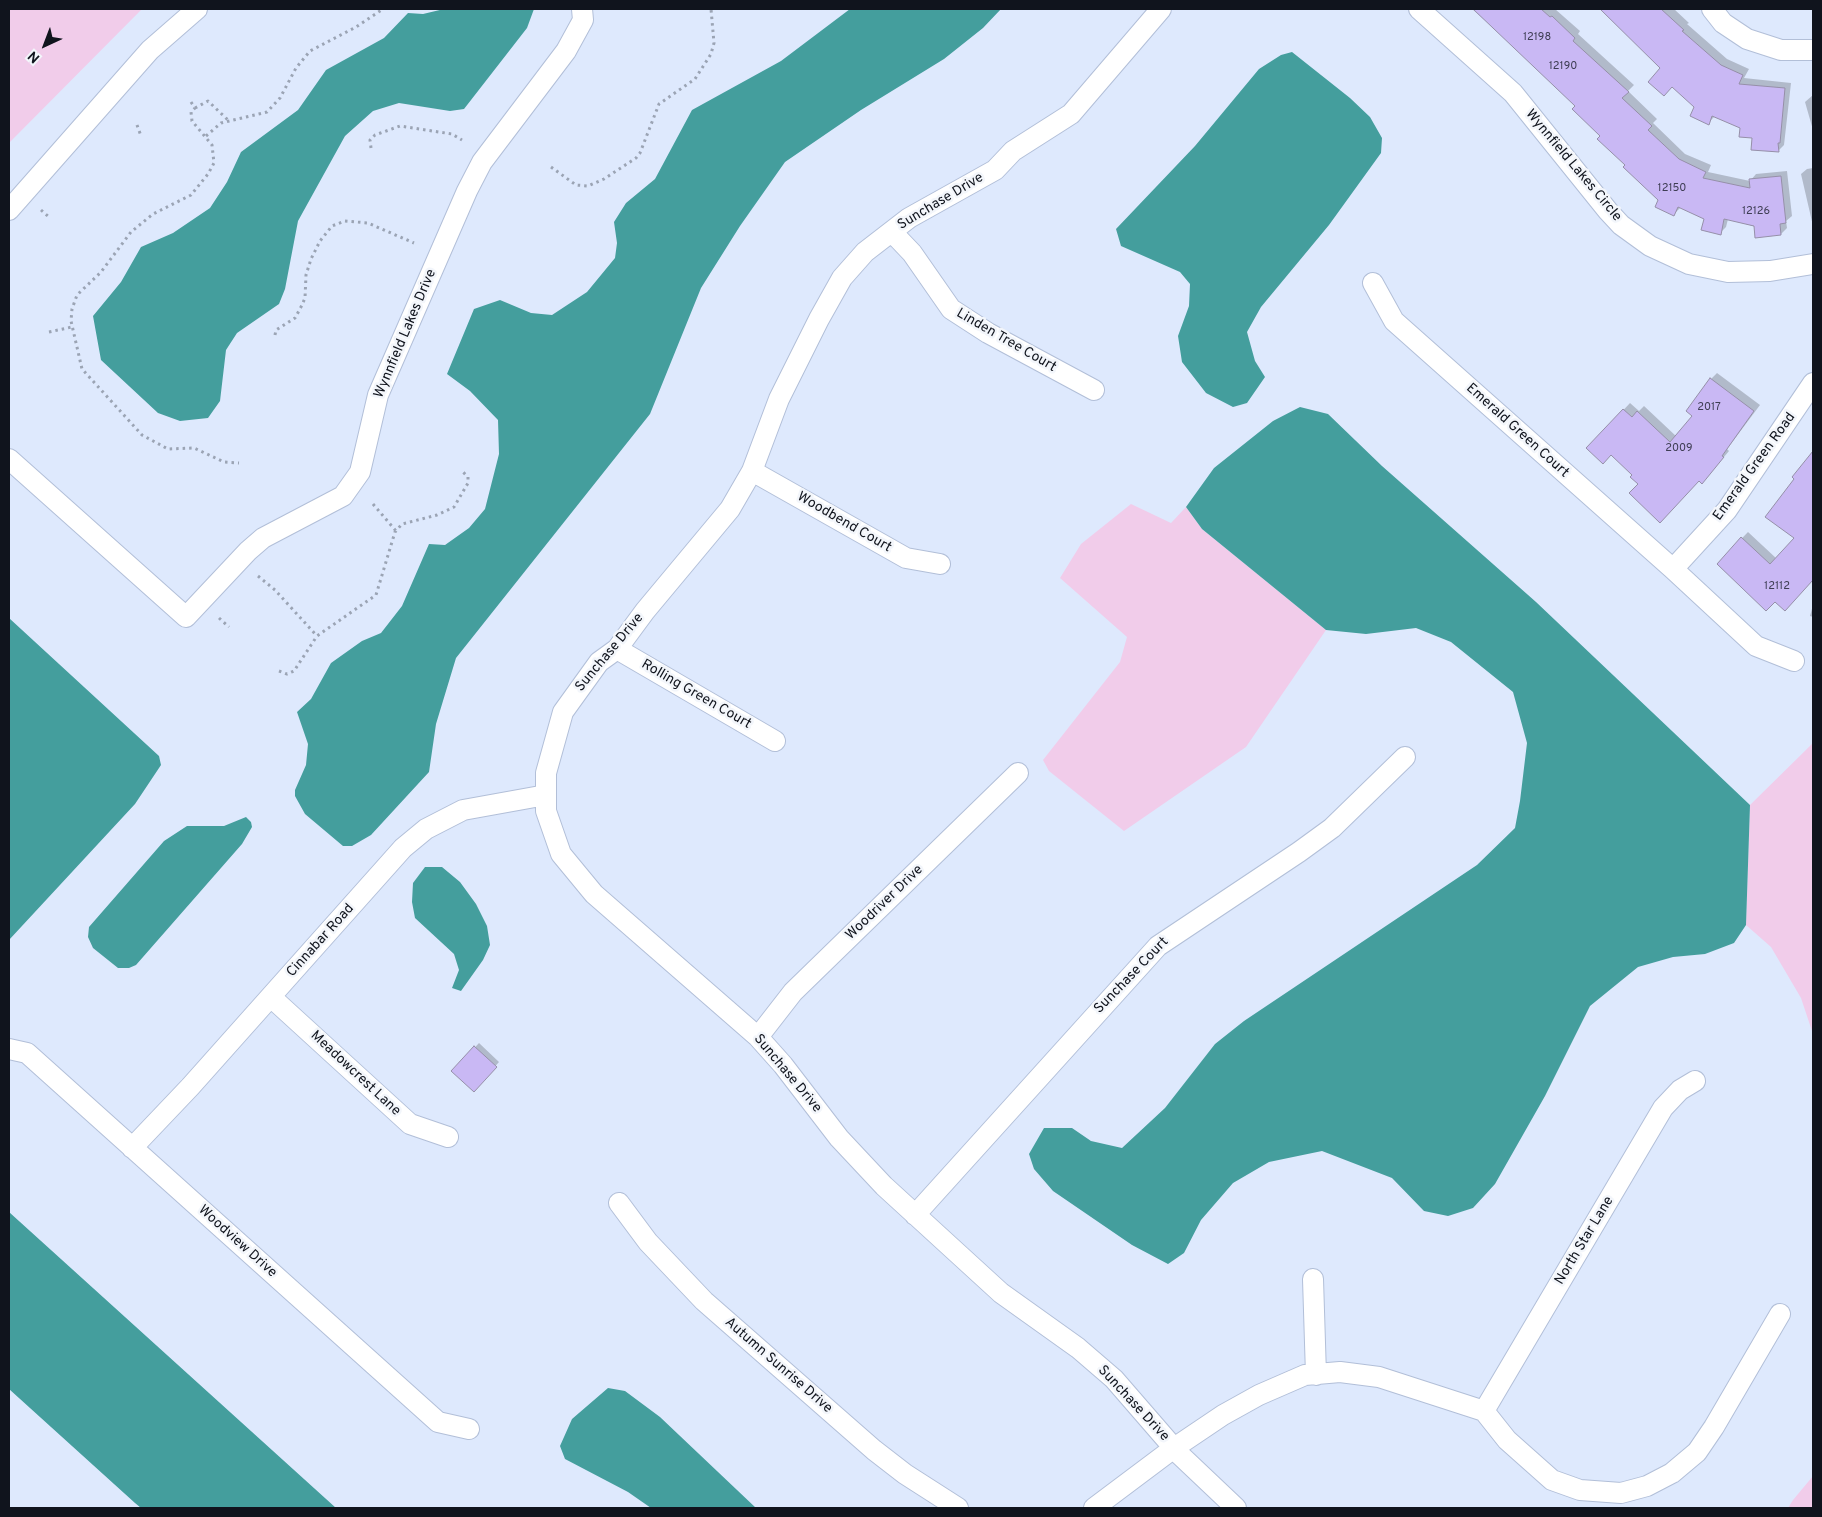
<!DOCTYPE html>
<style>
body{margin:0}
#map{position:relative;width:1822px;height:1517px;overflow:hidden;background:#dee9fd;font-family:Overpass,sans-serif}
canvas{display:block}
.frame{position:absolute;inset:0;border:10px solid #10141d;pointer-events:none}
.north{position:absolute;left:20px;top:20px;width:50px;height:50px;-webkit-text-stroke:4px #f3f6fb;paint-order:stroke;rotate:223deg;font-size:14px;font-weight:700;line-height:20px;text-align:center;color:#10141d}
.north::after{content:'';display:block;margin:auto;width:18px;height:22px;background:#10141d;clip-path:polygon(50% 0,100% 100%,50% 72%,0 100%)}
</style>
<div id="map">
<canvas width="1822" height="1517"></canvas>
<div class="frame"></div>
<div class="north">N</div>
</div>
<script>
const c = document.querySelector('canvas').getContext('2d');
c.lineJoin = 'round';
function fillPath(path, color) {
  c.fillStyle = color;
  c.fill(path, 'evenodd');
}
function shape(rows) {
  const path = new Path2D();
  for (const r of rows) {
    path.moveTo(r[0], r[1]);
    for (let i = 2; i < r.length; i += 2) path.lineTo(r[i], r[i + 1]);
  }
  return path;
}
function strokePath(path, color, width, dash) {
  c.strokeStyle = color;
  c.lineWidth = width;
  c.lineCap = dash ? 'butt' : 'round';
  c.setLineDash(dash || []);
  c.stroke(path);
}
function label(font, color, halo, rows, align = 'center') {
  c.font = font + ' Overpass,sans-serif';
  c.lineWidth = 5;
  c.setLineDash([]);
  c.textBaseline = 'middle';
  c.strokeStyle = halo;
  c.fillStyle = color;
  for (const [text, x, y, turn = 0] of rows) {
    c.save();
    c.translate(x, y);
    c.rotate((+turn || 0) * Math.PI / 180);
    c.textAlign = isNaN(turn) ? turn : align;
    if (halo) c.strokeText(text, 0, 0);
    c.fillText(text, 0, 0);
    c.restore();
  }
}
const green = shape([
 [9,9,142,9,9,143],
 [1131,504,1171,523,1186,507,1202,529,1326,630,1246,747,1124,831,1049,771,1043,760,1120,662,1127,637,1060,578,1081,544],
 [1813,743,1813,1034,1801,998,1771,947,1746,925,1750,805],
 [1813,1476,1813,1508,1788,1508,1793,1500]
]);
const water = shape([
 [444,9,534,9,527,28,464,109,450,111,399,103,373,111,345,136,298,221,285,289,279,304,237,333,226,350,220,401,208,418,180,421,158,413,101,360,93,316,121,282,141,247,173,233,210,208,227,182,241,152,298,110,326,70,384,38,408,13,423,14],
 [850,9,1001,9,983,28,944,59,861,110,785,162,740,226,701,288,650,414,456,658,436,724,429,772,371,835,352,846,343,846,305,814,295,796,295,790,306,765,308,744,297,712,311,699,331,663,362,641,381,633,402,606,429,544,445,545,469,528,485,509,499,454,498,420,470,391,447,374,474,309,500,300,531,313,552,315,587,292,615,258,617,243,614,222,626,203,655,179,692,110,781,61],
 [1292,52,1350,98,1370,117,1382,138,1381,153,1329,225,1261,307,1247,332,1255,361,1265,377,1247,403,1233,407,1206,393,1182,362,1178,336,1189,306,1190,284,1180,272,1121,246,1116,229,1195,146,1259,69,1281,55],
 [1300,407,1328,414,1382,466,1536,602,1750,805,1746,925,1734,943,1705,954,1673,957,1638,967,1590,1006,1545,1096,1495,1184,1473,1208,1448,1216,1424,1211,1392,1178,1322,1151,1269,1162,1233,1183,1201,1220,1184,1253,1168,1264,1132,1245,1053,1191,1034,1169,1029,1154,1044,1128,1072,1128,1091,1141,1122,1148,1165,1108,1215,1044,1244,1021,1477,865,1515,828,1520,801,1527,743,1513,692,1451,642,1416,628,1366,634,1326,630,1202,529,1186,507,1214,468,1273,421],
 [9,618,159,756,161,765,135,804,9,940],
 [246,817,251,822,252,827,242,844,136,965,129,968,118,968,93,948,88,937,89,927,164,841,187,826,224,826],
 [425,867,442,867,460,882,476,904,487,926,490,945,483,960,461,991,452,988,459,970,454,954,415,918,412,902,413,883],
 [9,1212,336,1508,141,1508,135,1503,9,1389],
 [608,1388,625,1391,660,1417,756,1508,651,1508,628,1492,565,1459,560,1446,572,1419]
]);
const shadow = shape([
 [1472,9,1555,9,1580,31,1578,34,1634,85,1628,91,1657,119,1653,123,1685,154,1711,165,1708,172,1750,181,1756,174,1787,171,1792,216,1786,221,1787,228,1781,234,1728,219,1726,227,1720,233,1705,218,1681,207,1674,214,1627,165,1576,106,1515,46],
 [1601,9,1674,9,1689,23,1687,24,1727,59,1749,69,1744,78,1791,83,1784,145,1778,151,1741,128,1715,116,1708,123,1661,68],
 [1813,95,1813,130,1805,102],
 [1813,168,1813,226,1801,174,1807,169],
 [1717,373,1760,405,1727,449,1729,451,1708,476,1639,484,1634,475,1611,454,1588,448,1630,403,1639,411,1644,406,1677,437,1694,416,1711,379],
 [1813,453,1813,542,1803,555,1813,558,1813,579,1791,603,1775,600,1718,563,1748,532,1777,559,1796,538,1796,478,1794,477],
 [1813,605,1813,617,1810,616],
 [479,1043,499,1062,474,1090,453,1071]
]);
const building = shape([
 [1473,9,1541,9,1550,17,1552,16,1575,38,1573,41,1629,92,1622,98,1652,126,1648,130,1679,159,1706,172,1703,178,1750,188,1749,179,1781,176,1786,223,1780,224,1781,235,1755,238,1754,226,1724,219,1721,235,1701,230,1704,219,1678,207,1674,216,1655,207,1658,200,1623,167,1625,165,1597,139,1600,136,1572,109,1575,106,1473,9],
 [1600,9,1661,9,1684,30,1682,31,1721,65,1743,75,1739,84,1785,88,1780,143,1778,143,1779,152,1751,150,1752,138,1739,137,1740,128,1712,116,1709,125,1690,116,1694,107,1672,87,1664,96,1648,82,1660,68,1600,9],
 [1710,378,1754,411,1722,456,1724,457,1702,484,1699,481,1660,523,1629,493,1638,484,1630,477,1632,475,1611,455,1603,464,1586,448,1623,409,1632,417,1637,411,1670,442,1692,416,1686,411,1710,378],
 [1813,451,1813,580,1785,611,1775,602,1766,611,1717,564,1741,537,1770,564,1794,538,1765,517,1794,479,1792,477,1813,451],
 [474,1046,497,1067,474,1092,451,1071,474,1046]
]);
const path = shape([
 [191,102,195,108,191,112,192,121,212,145,214,163,208,174,191,195,153,214,131,232,101,272,77,295,72,309,71,321,82,369,142,435,168,449,194,448,224,462,239,463],
 [195,108,208,101,229,121],
 [137,125,141,136],
 [206,136,221,123,267,112,280,98,296,68,310,51,356,27,383,9],
 [371,148,370,140,375,135,400,126,452,134,462,140],
 [551,167,576,185,588,186,604,179,636,158,640,153,659,104,695,79,711,54,714,43,711,9],
 [41,210,50,218],
 [49,332,72,327],
 [275,335,276,330,295,318,301,307,305,298,306,275,311,259,320,241,332,226,345,221,368,223,414,243],
 [373,504,396,531],
 [258,576,275,590,317,636],
 [219,618,229,627],
 [279,671,287,674,294,671,317,636,376,595,395,532,402,524,437,515,454,507,468,483,468,477,462,471]
]);
const street = shape([
 [1161,9,1071,114,1013,151,995,170,909,218,865,252,842,278,819,319,779,399,752,471,730,509,645,611,617,649,599,662,563,712,546,773,546,811,561,854,594,894,758,1037,783,1065,839,1138,884,1186,1001,1293,1078,1348,1114,1379,1179,1454,1236,1508],
 [1419,9,1513,93,1608,211,1621,225,1650,246,1689,264,1728,272,1770,271,1813,264],
 [1712,9,1723,23,1747,39,1781,50,1813,50],
 [9,210,150,50,197,9],
 [892,232,912,253,951,309,988,333,1094,390],
 [1373,283,1394,321,1673,569,1756,646,1794,661],
 [9,459,186,617,248,551,263,538,343,496,360,472,378,395,467,191,482,162,566,51,583,20,582,9],
 [752,471,906,558,940,564],
 [1673,569,1727,510,1813,383],
 [617,649,775,741],
 [271,997,410,1124,448,1137],
 [758,1037,793,992,1018,773],
 [9,1049,27,1053,438,1422,469,1429],
 [132,1148,190,1087,403,848,426,829,463,810,546,795],
 [619,1203,648,1242,704,1301,874,1450,905,1474,958,1508],
 [915,1215,1158,946,1299,852,1332,828,1405,757],
 [1313,1279,1316,1375],
 [1484,1411,1663,1108,1680,1090,1695,1081],
 [1094,1508,1174,1448,1223,1415,1259,1395,1305,1375,1340,1372,1379,1377,1484,1411,1507,1440,1552,1480,1580,1490,1621,1493,1647,1486,1672,1473,1697,1452,1714,1427,1780,1314]
]);
const numberNames = [
 ["12198",1537,38],
 ["12190",1563,67],
 ["12150",1672,189],
 ["12126",1756,212],
 ["2017",1709,408],
 ["2009",1679,449],
 ["12112",1777,587]
];
const streetNames = [
 ["Wynnfield Lakes Circle",1573,166,50],
 ["Sunchase Drive",941,202,-31],
 ["Wynnfield Lakes Drive",406,334,-67],
 ["Linden Tree Court",1006,341,30],
 ["Emerald Green Court",1517,431,42],
 ["Emerald Green Road",1755,467,-54],
 ["Woodbend Court",844,523,30],
 ["Sunchase Drive",610,653,-50],
 ["Rolling Green Court",696,695,30],
 ["Woodriver Drive",885,903,-44],
 ["Cinnabar Road",321,941,-48],
 ["Sunchase Court",1132,976,-46],
 ["Meadowcrest Lane",355,1074,43],
 ["Sunchase Drive",787,1074,50],
 ["North Star Lane",1585,1241,-59],
 ["Woodview Drive",237,1242,42],
 ["Autumn Sunrise Drive",778,1366,41],
 ["Sunchase Drive",1133,1404,47]
];
fillPath(green, '#f1ccea');
fillPath(water, '#449e9d');
fillPath(shadow, '#0003');
fillPath(building, '#c9b8f4');
strokePath(building, '#958fa8', 1);
strokePath(street, '#b2bfd8', 22);
strokePath(path, '#9ba4b4', 3, [2.5, 4]);
strokePath(street, '#fff', 20);
label('11px', '#3e3d53', null, numberNames);
label('14px', '#10141d', '#f3f6fb', streetNames);
</script>
